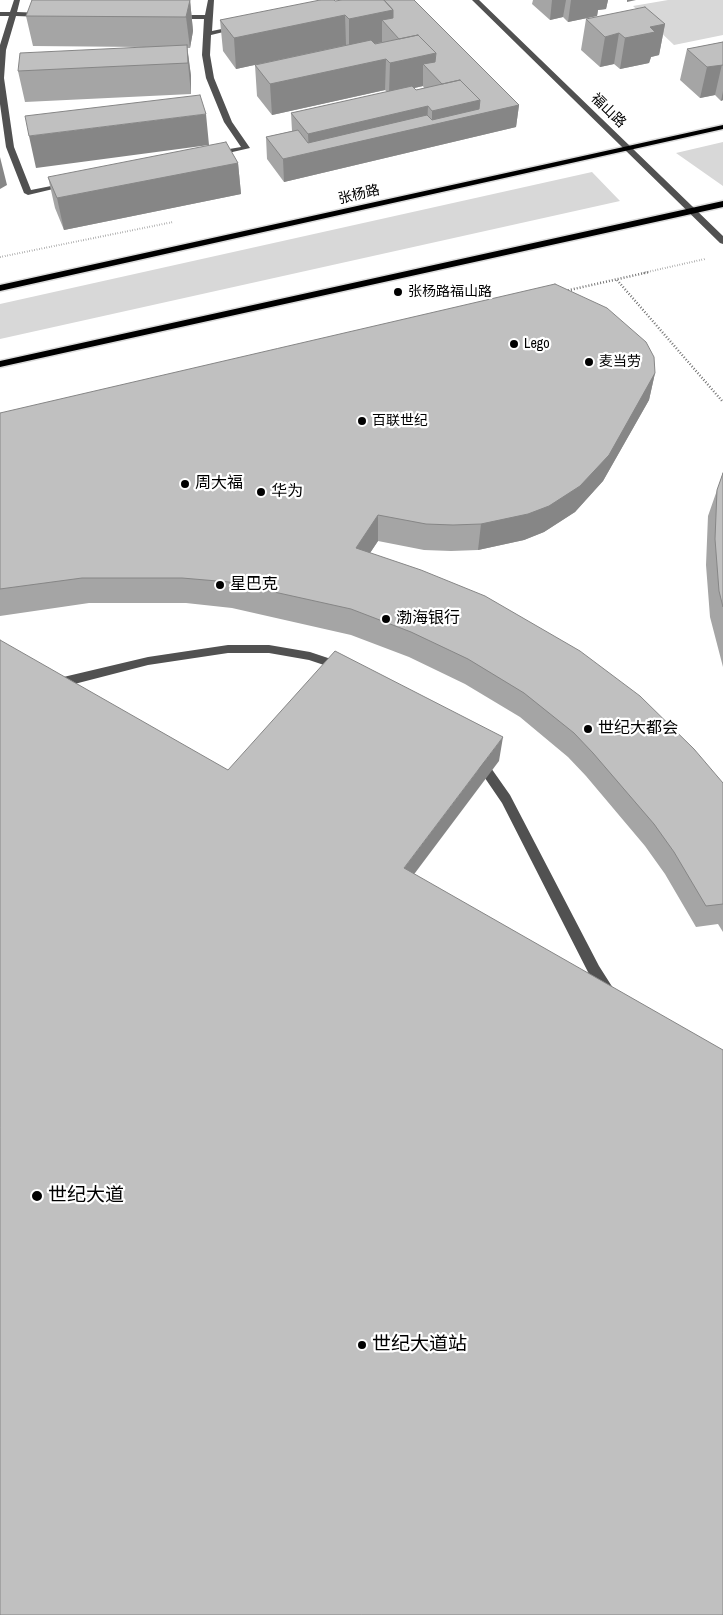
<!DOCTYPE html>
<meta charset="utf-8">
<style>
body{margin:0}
canvas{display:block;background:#fff}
</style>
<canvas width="723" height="1615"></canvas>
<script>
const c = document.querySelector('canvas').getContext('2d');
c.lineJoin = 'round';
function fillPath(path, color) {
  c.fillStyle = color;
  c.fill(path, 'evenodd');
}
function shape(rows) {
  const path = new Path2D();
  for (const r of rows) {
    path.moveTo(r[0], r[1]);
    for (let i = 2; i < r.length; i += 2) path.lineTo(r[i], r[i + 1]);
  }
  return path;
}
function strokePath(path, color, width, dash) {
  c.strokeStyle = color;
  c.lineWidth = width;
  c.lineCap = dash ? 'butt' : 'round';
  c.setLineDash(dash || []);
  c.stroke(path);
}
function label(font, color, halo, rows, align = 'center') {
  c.font = font + ' "Archivo Narrow","Noto Sans SC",sans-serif';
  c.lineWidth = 4.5;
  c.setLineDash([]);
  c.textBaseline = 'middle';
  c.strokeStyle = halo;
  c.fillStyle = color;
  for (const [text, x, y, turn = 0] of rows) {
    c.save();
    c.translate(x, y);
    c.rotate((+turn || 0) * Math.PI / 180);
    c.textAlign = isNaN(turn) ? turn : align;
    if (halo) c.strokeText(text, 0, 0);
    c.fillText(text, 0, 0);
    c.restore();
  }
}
const green = shape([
 [668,0,723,0,723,35,674,45,633,6],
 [723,142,723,186,676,153],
 [592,172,620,201,0,339,0,304]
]);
const pathFar1 = shape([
 [0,257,173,222],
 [643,273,705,259]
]);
const path = shape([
 [617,280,723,402],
 [565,291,649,272]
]);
const minor = shape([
 [14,0,20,0,17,12,43,13,47,15,43,17,16,16,6,50,4,78,14,147,31,190,66,183,70,185,28,195,24,193,6,147,0,104,0,45,9,16,0,16,0,12,10,12,14,0],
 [208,0,214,0,212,31,236,26,240,28,211,35,210,55,214,78,232,122,250,148,215,156,212,156,212,152,241,147,224,122,206,78,202,55,204,19,176,19,172,17,176,15,205,15,208,0],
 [472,0,479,0,723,236,723,244,720,243,472,0],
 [228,645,269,645,310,652,346,664,348,667,342,671,309,660,269,653,228,653,148,665,55,689,49,684,55,679,148,657,228,645],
 [480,757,484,758,510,795,599,966,613,988,615,993,613,998,608,999,603,998,589,974,502,803,474,762,476,758,480,757]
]);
const major = shape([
 [723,125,723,129,0,291,0,285,723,125],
 [723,201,723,207,0,367,0,361,723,201]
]);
const wall = shape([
 [190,0,193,31,190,48,187,48,191,76,191,94,25,102,18,71,143,47,33,46,26,16],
 [414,0,519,105,516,127,284,182,267,159,266,137,292,131,291,113,387,92,385,90,272,115,257,96,255,65,346,45,236,69,223,51,220,20,335,1],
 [423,86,424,88,416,90,414,88],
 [533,0,608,0,606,9,598,10,597,16,568,22,563,17,550,20,532,4],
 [586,19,665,24,659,55,651,57,649,63,620,69,614,64,600,67,581,50],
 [723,42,723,100,721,101,715,95,700,98,680,80,687,49],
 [238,163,241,194,64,230,55,208,48,177],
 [655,373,649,400,603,481,575,512,544,532,524,540,478,550,451,551,424,550,378,541,370,553,723,783,723,932,718,924,696,927,665,874,645,846,586,776,568,757,520,717,465,684,409,657,351,635,232,608,186,603,89,603,0,616,0,413],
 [723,473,723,667,710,617,706,565,708,516]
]);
const shadedWall = shape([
 [190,0,193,31,190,48,186,17],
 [552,0,566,0,563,17,550,20],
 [571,0,608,0,606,9,598,10,597,16,568,22],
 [627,0,636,0,627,2],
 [393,10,393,32,382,20,382,42,349,49,349,19],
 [345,15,346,45,236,69,234,38],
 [665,24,659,55,651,57,649,63,620,69,625,38,650,27],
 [619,33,614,64,600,67,605,37],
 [187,45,191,76,191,94,188,63],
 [436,53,435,76,423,64,423,86,389,94,390,63],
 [386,59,385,90,272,115,270,84],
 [722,64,715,95,700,98,707,67],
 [723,91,723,100,721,101],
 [480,100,519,105,516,127,284,182,283,159,309,153,308,134,428,106,427,126,432,125,432,111],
 [206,114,209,145,36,168,29,136],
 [0,157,7,185,0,189],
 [238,163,241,194,64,230,57,198],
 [655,373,649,400,603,481,575,512,544,532,524,540,478,550,481,524],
 [378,515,378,541,356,574,356,548],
 [503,737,499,761,403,889,404,868]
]);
const building = shape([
 [32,0,190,0,186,17,26,16,32,0],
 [320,0,334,0,335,1,342,0,384,0,393,10,349,19,345,15,234,38,220,20,320,0],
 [384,0,414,0,519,105,283,159,266,137,298,130,308,143,427,115,432,120,479,109,480,100,460,80,442,84,423,64,435,62,436,53,418,35,399,39,382,20,393,18,393,10,384,0],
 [645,7,665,24,650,27,655,32,625,38,619,33,605,37,586,19,645,7],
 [418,35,436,53,390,63,386,59,270,84,255,65,371,40,375,44,418,35],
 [723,42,723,65,707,67,687,49,723,42],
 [187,45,188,63,18,71,20,53,187,45],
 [460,80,480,100,432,111,428,106,308,134,291,113,412,86,416,90,460,80],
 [200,95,206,114,29,136,25,116,200,95],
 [226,142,238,163,57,198,48,177,226,142],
 [555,284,607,308,646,342,654,357,655,373,609,455,580,486,549,506,528,514,481,524,453,525,426,524,378,515,356,548,421,570,485,596,580,651,640,696,694,749,723,783,723,904,706,906,674,852,654,824,593,753,574,733,524,693,468,659,411,632,351,609,229,582,182,578,82,578,0,589,0,413,555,284],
 [723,473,723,607,719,591,715,539,717,490,723,473],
 [0,640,228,770,335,651,503,737,404,868,723,1050,723,1615,0,1615,0,640]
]);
const markers = [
 [398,292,5,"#000"],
 [514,344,5,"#000"],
 [589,362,5,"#000"],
 [362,421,5,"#000"],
 [185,484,5,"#000"],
 [261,492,5,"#000"],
 [220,585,5,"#000"],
 [386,619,5,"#000"],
 [588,729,5,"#000"],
 [37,1196,6,"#000"],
 [362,1345,5,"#000"]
];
const farStreetnames = [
 ["福山路",608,111,44],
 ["张杨路",359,195,-13]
];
const farPoinames = [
 ["张杨路福山路",408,292],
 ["Lego",524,344],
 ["麦当劳",599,362],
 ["百联世纪",372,421]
];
const poiNames = [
 ["周大福",195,484],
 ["华为",271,492],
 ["星巴克",230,585],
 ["渤海银行",396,619],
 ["世纪大都会",598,729]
];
const nearPoinames = [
 ["世纪大道",48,1196],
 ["世纪大道站",372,1345]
];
fillPath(green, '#d8d8d8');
strokePath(major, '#dbdbdb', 3);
strokePath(pathFar1, '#737373', 2, [0.5, 2]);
strokePath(path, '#737373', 2.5, [1, 2]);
fillPath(minor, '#515151');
fillPath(major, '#000');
fillPath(wall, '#a5a5a5');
fillPath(shadedWall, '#868686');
fillPath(building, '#c0c0c0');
strokePath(building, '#868686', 1);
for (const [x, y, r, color] of markers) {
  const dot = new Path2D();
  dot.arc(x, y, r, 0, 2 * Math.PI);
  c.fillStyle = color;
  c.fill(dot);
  strokePath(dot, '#fff', 2);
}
label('14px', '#000', '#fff', farStreetnames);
label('14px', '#000', '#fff', farPoinames, 'left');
label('16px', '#000', '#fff', poiNames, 'left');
label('19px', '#000', '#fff', nearPoinames, 'left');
</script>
